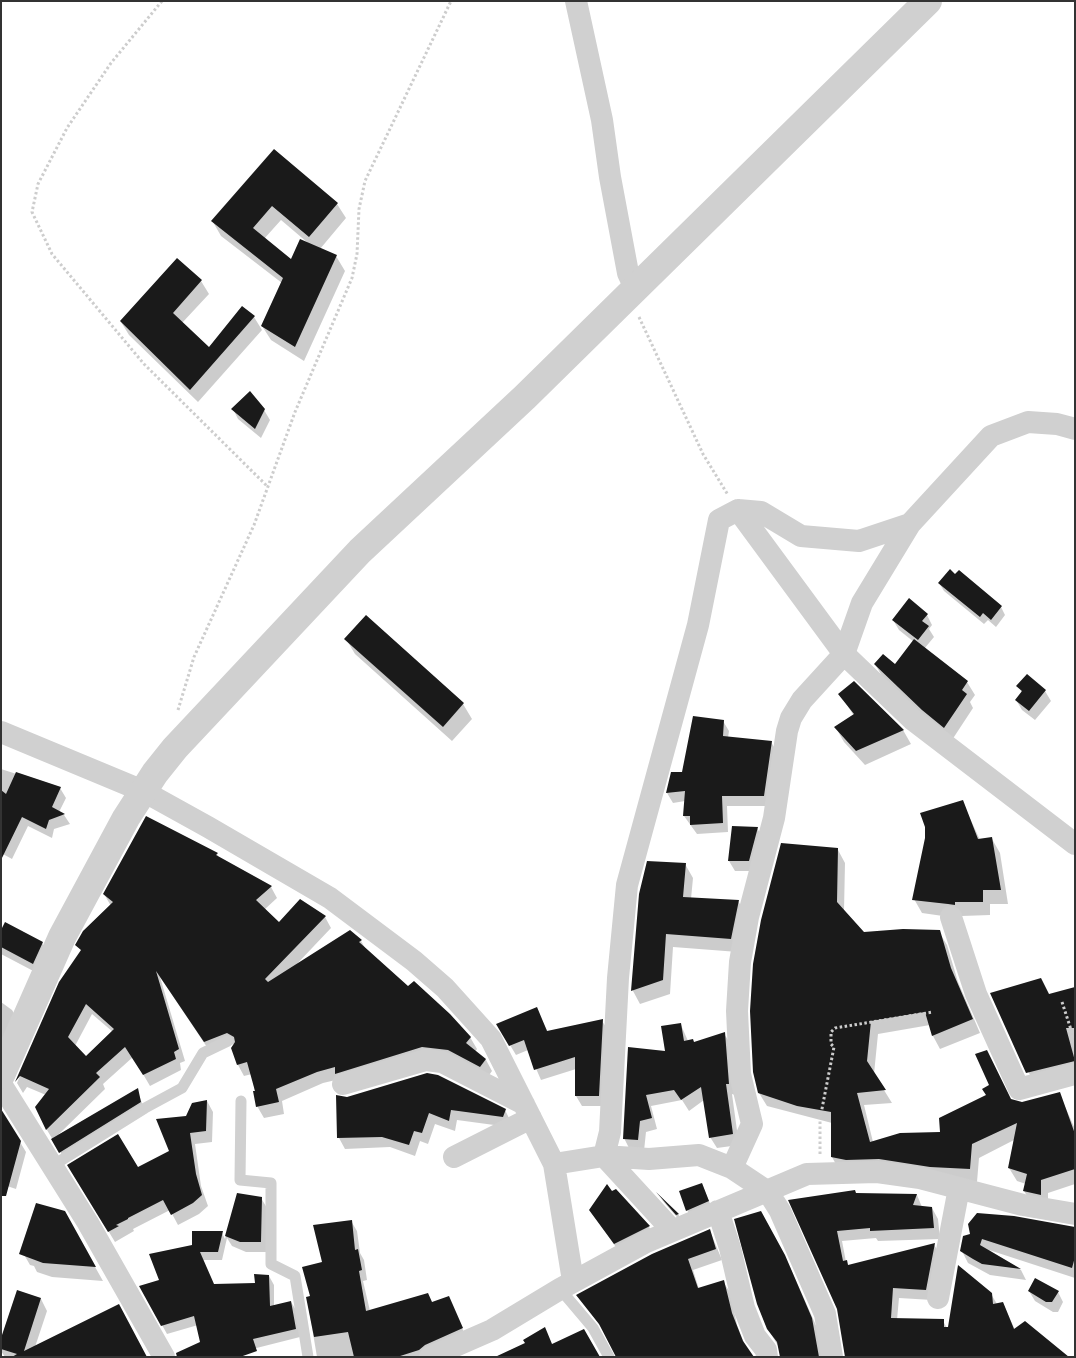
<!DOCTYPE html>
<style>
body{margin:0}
#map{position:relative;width:1076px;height:1358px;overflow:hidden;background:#fff;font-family:"Golos Text",sans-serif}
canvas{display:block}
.frame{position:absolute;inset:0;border:2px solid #333;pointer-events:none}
</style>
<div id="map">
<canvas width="1076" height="1358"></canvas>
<div class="frame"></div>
</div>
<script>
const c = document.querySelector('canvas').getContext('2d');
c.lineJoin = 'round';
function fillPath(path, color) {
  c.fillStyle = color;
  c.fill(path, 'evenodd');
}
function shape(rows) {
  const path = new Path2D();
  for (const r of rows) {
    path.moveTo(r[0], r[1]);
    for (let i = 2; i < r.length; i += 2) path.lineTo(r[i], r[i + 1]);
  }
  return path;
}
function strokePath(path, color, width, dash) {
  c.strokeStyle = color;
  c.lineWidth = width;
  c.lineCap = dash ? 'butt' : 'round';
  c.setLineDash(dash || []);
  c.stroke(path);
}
const shadow = shape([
 [275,150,337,204,346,218,320,249,336,256,345,271,304,361,271,340,262,326,282,283,221,236,213,222],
 [281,220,308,243,292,261,264,239],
 [201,281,209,294,182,323,209,349,242,307,254,317,262,330,198,402,129,335,121,322],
 [233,409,264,410,270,420,261,438,238,419],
 [939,583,1001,607,1005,615,996,627,988,620,984,624,944,591],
 [927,615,932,625,929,629,934,637,924,649,967,682,975,695,970,702,973,708,952,740,930,723,883,678,875,664,895,666,914,642,899,630,893,620],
 [346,639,463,704,472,719,452,741,355,654],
 [1027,676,1045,691,1051,701,1035,720,1022,710,1016,700,1022,693,1018,686],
 [853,683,903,730,911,744,865,765,844,742,836,728,854,716,840,694],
 [723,721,729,731,728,738,771,742,777,752,769,806,727,806,728,832,697,834,684,816,685,801,673,803,667,793,672,773,683,773],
 [1,769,60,788,66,798,59,812,64,815,70,824,54,829,52,838,28,826,12,859,1,853],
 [962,801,980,840,992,839,1000,853,1008,904,990,904,990,915,962,916,957,918,922,913,914,899],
 [757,828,763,838,754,871,735,871,729,861],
 [838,850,845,863,844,911,864,933,939,932,947,945,958,982,980,1033,940,1049,933,1036,930,1025,878,1034,874,1074,892,1103,864,1105,873,1142,942,1134,1012,1101,1022,1103,1059,1093,1075,1129,1075,1184,1048,1193,1048,1207,1032,1204,1024,1191,1026,1184,1017,1181,1009,1168,1014,1140,979,1158,977,1182,839,1170,832,1157,832,1123,767,1106,759,1093],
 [217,854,219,858,271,887,277,898,264,910,279,924,325,917,331,928,295,966,350,932,361,941,367,951,408,988,470,1037,477,1049,475,1052,486,1060,492,1071,487,1078,455,1061,340,1079,323,1083,282,1101,284,1114,264,1118,257,1106,252,1074,244,1076,238,1065,233,1048,236,1043,211,1053,160,977,185,1061,180,1063,181,1070,150,1086,133,1057,103,1084,105,1089,58,1135,137,1090,145,1111,65,1160,47,1130,37,1107,46,1095,27,1087,23,1093,17,1083,60,983,111,906,104,894],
 [92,1014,113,1032,86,1058,75,1046],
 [685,864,693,878,691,899,738,901,746,914,738,952,673,947,670,994,640,1004,633,991,641,895],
 [1,932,42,943,48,953,39,974,1,954],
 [1075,989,1075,1078,1036,1088,992,994,1049,995],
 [1,1002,12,1010,18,1020,1,1051],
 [536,1009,548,1032,602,1021,608,1030,604,1106,582,1106,576,1096,576,1069,541,1080,528,1050,516,1055,498,1025],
 [681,1025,688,1041,694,1043,724,1034,731,1044,735,1095,732,1094,739,1145,717,1148,710,1137,704,1100,689,1111,682,1100,651,1106,657,1129,646,1132,644,1151,630,1150,624,1138],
 [347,1098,505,1110,511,1122,509,1127,457,1120,455,1131,435,1124,428,1144,420,1141,415,1156,390,1147,345,1149,339,1138],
 [207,1101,213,1112,212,1142,195,1144,201,1186,208,1206,199,1214,178,1225,170,1210,133,1229,134,1231,115,1242,75,1176,138,1168,171,1151,187,1117],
 [20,1142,26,1152,16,1189,1,1184],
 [702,1184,711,1206,690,1215,687,1210],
 [616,1190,649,1227,654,1235,620,1253,590,1210],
 [238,1194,261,1198,267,1208,266,1252,246,1252,232,1246,227,1238,222,1260,203,1260,214,1285,257,1284,269,1276,274,1285,274,1306,291,1302,296,1310,300,1337,221,1357,198,1325,167,1334,141,1287,160,1281,194,1246,222,1233,225,1239],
 [857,1195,917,1195,922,1207,932,1208,938,1219,940,1239,878,1241,876,1238,842,1241,846,1262,849,1266,934,1245,941,1255,932,1300,899,1298,897,1320,943,1321,947,1328,991,1294,997,1304,1003,1303,1015,1330,1066,1357,838,1309,790,1201],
 [661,1199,678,1214,684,1224,683,1224],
 [64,1212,103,1281,52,1277,37,1272,34,1266,30,1265,22,1251],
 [351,1221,357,1231,360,1253,364,1260,367,1280,363,1281,370,1311,428,1295,432,1303,448,1297,467,1339,428,1357,317,1357,307,1298,311,1297,324,1262],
 [767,1223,790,1267,818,1330,823,1357,780,1357,780,1349,768,1329],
 [710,1231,722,1260,693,1270,699,1289,723,1282,730,1292,737,1325,746,1348,606,1334,578,1295],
 [1075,1234,1075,1278,989,1250,1021,1270,1026,1280,990,1275,968,1263,962,1251,964,1237],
 [1029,1291,1058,1292,1063,1302,1058,1312,1053,1312,1035,1301],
 [41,1299,47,1311,35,1347,146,1357,5,1357,1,1351,1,1342]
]);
const building = shape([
 [274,149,338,203,309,237,272,206,253,228,291,259,300,239,337,255,295,347,261,326,283,278,211,221],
 [177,258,202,280,173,313,209,347,242,306,255,316,190,390,120,321],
 [250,391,265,409,255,429,231,409],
 [950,569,955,574,959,570,1002,606,991,620,983,613,980,617,938,583],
 [909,598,928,614,922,621,929,626,918,640,892,620],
 [366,615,464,703,443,727,344,639],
 [914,639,968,681,962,690,967,694,944,728,922,710,874,664,883,654,895,664],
 [1027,674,1046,690,1029,711,1015,700,1022,691,1016,686],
 [854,681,904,730,856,751,834,727,854,714,838,694],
 [693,716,724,720,723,736,772,741,764,796,722,796,723,823,690,825,690,816,683,816,685,791,666,793,671,772,682,772],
 [16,772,61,787,52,807,65,814,49,820,46,829,22,817,1,860,1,790,6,794],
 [963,800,978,839,992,837,1001,890,983,890,983,902,955,902,955,905,948,904,912,900,925,838,925,827,920,813],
 [146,816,218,853,216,855,272,886,256,900,279,922,300,899,326,916,265,979,268,982,350,930,362,940,359,942,408,986,414,981,450,1014,471,1037,466,1043,486,1059,480,1067,448,1050,422,1047,335,1074,335,1067,317,1072,276,1089,279,1102,256,1107,253,1091,255,1091,247,1062,237,1065,231,1048,235,1042,234,1037,227,1033,204,1042,156,971,179,1049,174,1052,176,1059,143,1075,125,1047,96,1073,100,1077,46,1130,35,1107,49,1089,20,1076,15,1082,59,982,81,950,75,945,83,931,113,902,103,894],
 [86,1004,114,1029,86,1056,68,1037],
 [732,826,758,827,749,861,728,861],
 [781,843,838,848,837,902,864,932,903,929,940,930,951,968,973,1019,932,1036,925,1012,871,1021,867,1061,886,1090,857,1093,870,1142,900,1133,940,1132,939,1118,986,1095,982,1089,989,1085,975,1054,987,1050,1011,1099,1022,1102,1060,1092,1075,1134,1075,1169,1041,1180,1041,1195,1023,1191,1027,1174,1008,1168,1017,1123,972,1144,970,1169,930,1167,879,1159,846,1160,831,1157,831,1112,797,1106,758,1093,753,1072,750,1011,753,964,761,920],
 [647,861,686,863,683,897,739,900,731,939,666,934,663,980,631,991,639,894],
 [5,922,43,942,33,964,1,947,1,930],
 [1041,978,1049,994,1075,987,1075,1028,1066,1028,1075,1061,1026,1073,990,993],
 [537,1007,547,1031,603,1019,599,1096,575,1096,575,1057,534,1070,524,1040,509,1046,496,1024],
 [681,1023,684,1041,693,1039,694,1042,725,1032,729,1084,726,1084,733,1134,709,1138,701,1087,681,1100,674,1090,646,1095,652,1118,640,1121,638,1140,623,1139,628,1047,665,1051,661,1026],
 [427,1073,438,1075,506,1109,503,1117,451,1110,449,1121,429,1113,422,1133,414,1131,409,1145,382,1137,337,1138,336,1095,347,1097],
 [138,1088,141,1102,59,1153,51,1139],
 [207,1100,206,1131,190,1133,196,1174,202,1195,193,1203,171,1215,163,1200,128,1218,128,1219,116,1225,119,1226,108,1232,67,1165,118,1134,138,1167,169,1151,156,1119,186,1116,192,1103],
 [1,1109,21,1141,6,1196,1,1196],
 [702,1183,709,1201,686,1211,679,1191],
 [607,1184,612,1191,616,1189,650,1226,614,1244,589,1210],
 [855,1190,856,1193,917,1194,913,1205,932,1207,934,1228,870,1231,870,1228,837,1231,843,1261,847,1260,848,1265,935,1243,926,1290,893,1288,891,1318,944,1319,944,1327,948,1327,958,1265,992,1293,993,1304,1003,1302,1014,1329,1025,1321,1069,1357,845,1357,837,1309,788,1200],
 [656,1192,679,1214,676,1215],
 [237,1193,262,1197,261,1242,240,1242,225,1236],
 [36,1203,65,1211,96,1267,43,1263,19,1254],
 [761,1211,785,1255,812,1318,819,1357,780,1357,777,1342,767,1329,757,1304,734,1219],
 [977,1213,1014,1216,1075,1227,1075,1257,1072,1268,982,1239,980,1245,1021,1269,982,1264,973,1259,960,1251,963,1236,970,1234,968,1224],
 [352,1220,355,1250,358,1249,362,1270,359,1271,366,1311,428,1293,432,1302,449,1296,463,1328,425,1345,419,1350,397,1357,354,1357,348,1332,314,1337,306,1297,310,1296,302,1267,322,1262,313,1225],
 [710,1229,716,1249,688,1259,698,1288,724,1280,732,1313,743,1341,754,1357,616,1357,599,1324,576,1295,652,1254],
 [192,1231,223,1231,218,1252,200,1252,214,1284,255,1283,254,1274,269,1275,270,1306,291,1301,296,1329,253,1339,257,1351,240,1357,177,1357,176,1353,200,1342,194,1316,161,1326,139,1286,159,1280,149,1254,192,1245],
 [1035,1278,1059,1291,1052,1302,1046,1302,1028,1291],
 [17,1290,41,1298,24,1351,119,1304,147,1357,12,1357,17,1354,1,1349,1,1338],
 [545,1327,552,1344,584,1329,600,1357,495,1357,525,1343,523,1340]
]);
const path = shape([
 [162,1,111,63,67,128,38,184,32,212,52,254,144,364,268,487],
 [639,317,703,454,728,495],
 [178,710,194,657,254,525,295,412,352,278,357,254,359,209,365,181,451,1],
 [1062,1002,1075,1042],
 [820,1154,820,1119,834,1047,831,1044,831,1032,835,1028,933,1012]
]);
const service = shape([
 [241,1101,240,1180,271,1183,271,1264,295,1276,308,1357],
 [52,1166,145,1108,182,1088,203,1053,228,1041],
 [560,1289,593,1328,609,1357]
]);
const minor = shape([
 [576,1,602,120,610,177,628,273,635,288],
 [738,510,844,654,913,720,1075,844],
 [1,732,143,791,208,827,330,898,414,961,445,988,491,1039,554,1164,573,1281],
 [951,917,976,994,1019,1089,1075,1074],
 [1,1084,88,1223,164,1357],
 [343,1084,426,1060,442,1062,524,1104],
 [454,1157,531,1118],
 [554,1164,604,1156,649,1159,699,1155,732,1168,768,1192,780,1211,825,1314,832,1357],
 [732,1168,752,1124,740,1074,737,1011,740,962,748,917,774,818,787,731,791,718,802,700,844,654,862,603,910,524],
 [718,1211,730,1248,744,1308,755,1336,766,1350,767,1357],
 [672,1230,604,1156,610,1132,618,978,627,885,698,625,719,520,738,510,761,512,801,536,859,541,910,524,991,436,1028,422,1057,424,1075,429],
 [938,1298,959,1188],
 [430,1357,492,1330,560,1289,646,1242,807,1174,877,1172,920,1178,1023,1205,1075,1214]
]);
const tertiary = shape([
 [1,1075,62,937,126,818,155,773,175,748,360,551,525,397,928,1]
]);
fillPath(shadow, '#0003');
fillPath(building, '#1a1a1a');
strokePath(path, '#cdcdcd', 3, [2.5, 2.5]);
strokePath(service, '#d0d0d0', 11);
strokePath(minor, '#d0d0d0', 22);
strokePath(tertiary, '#d0d0d0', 28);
</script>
